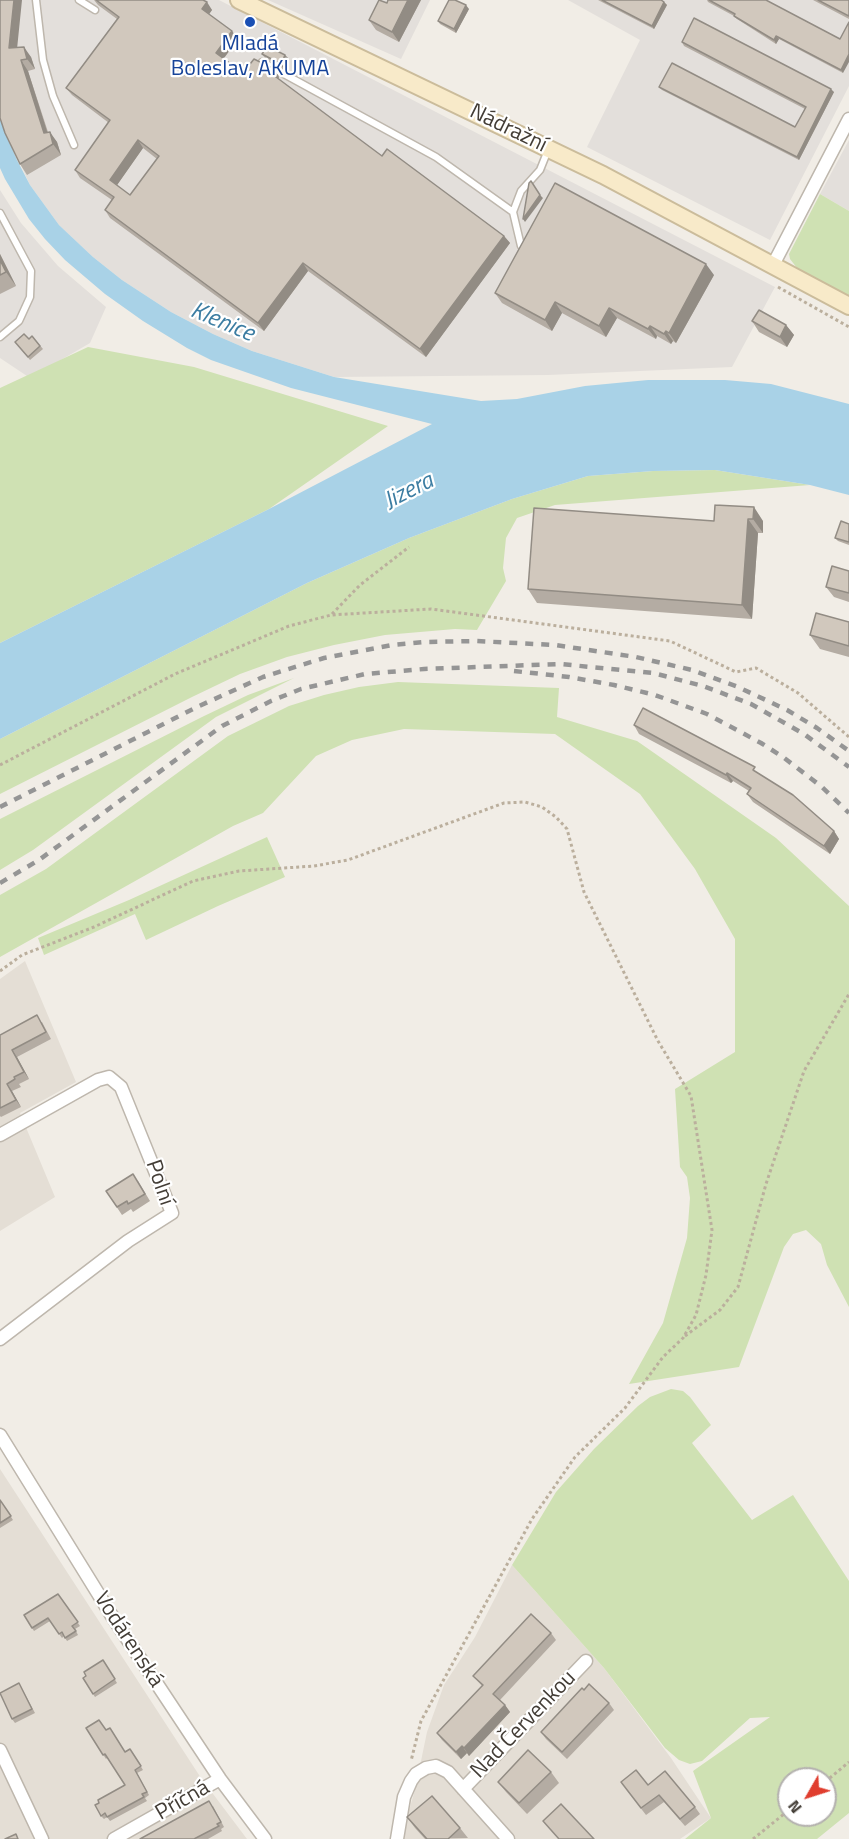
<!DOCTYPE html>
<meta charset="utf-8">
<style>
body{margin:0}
#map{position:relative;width:849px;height:1839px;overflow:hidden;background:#f1ede6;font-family:"Titillium Web",sans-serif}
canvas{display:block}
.north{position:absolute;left:777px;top:1767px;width:60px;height:60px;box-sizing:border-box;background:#fff;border:2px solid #b4b1af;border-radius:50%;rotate:231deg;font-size:16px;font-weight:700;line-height:24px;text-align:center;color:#433d36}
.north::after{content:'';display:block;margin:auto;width:21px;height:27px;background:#e03d2e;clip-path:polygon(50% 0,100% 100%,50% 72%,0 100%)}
</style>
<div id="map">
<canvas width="849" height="1839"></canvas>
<div class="north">N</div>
</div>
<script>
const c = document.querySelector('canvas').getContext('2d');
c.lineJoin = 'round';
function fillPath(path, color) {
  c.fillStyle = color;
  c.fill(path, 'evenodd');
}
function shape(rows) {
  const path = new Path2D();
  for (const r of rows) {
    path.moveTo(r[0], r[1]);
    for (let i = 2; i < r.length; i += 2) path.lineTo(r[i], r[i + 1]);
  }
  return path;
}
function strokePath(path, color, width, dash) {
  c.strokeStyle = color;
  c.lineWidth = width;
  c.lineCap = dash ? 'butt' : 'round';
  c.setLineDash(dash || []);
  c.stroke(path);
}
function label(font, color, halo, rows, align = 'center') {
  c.font = font + ' "Titillium Web",sans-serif';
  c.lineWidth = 4.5;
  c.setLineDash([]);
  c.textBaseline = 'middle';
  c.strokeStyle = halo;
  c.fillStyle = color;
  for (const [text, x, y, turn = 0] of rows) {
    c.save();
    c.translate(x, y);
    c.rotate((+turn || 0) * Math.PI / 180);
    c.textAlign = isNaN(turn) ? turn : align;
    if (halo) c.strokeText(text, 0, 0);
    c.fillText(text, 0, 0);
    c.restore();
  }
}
const residential = shape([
 [25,961,76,1082,20,1113,55,1197,0,1231,0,979],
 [0,1469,201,1778,247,1839,0,1839],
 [512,1565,604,1668,671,1758,711,1818,680,1839,404,1839,405,1824,415,1790,427,1732,444,1685,475,1637]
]);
const industrial = shape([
 [0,0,219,0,775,287,732,367,548,375,334,377,252,351,213,334,171,312,122,280,93,257,59,225,30,185,5,131,0,112],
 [268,0,430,0,401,59],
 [568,0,849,0,849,86,770,240,587,147,640,40],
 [849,140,849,211,820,194],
 [0,190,21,223,58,266,106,307,90,343,30,378,0,358]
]);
const green = shape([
 [820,194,849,211,849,296,797,268,790,259,789,254],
 [88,347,194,367,388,426,269,509,0,643,0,388],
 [715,470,810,485,555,505,517,518,506,538,503,568,506,581,477,630,455,629,385,635,334,645,287,657,240,674,192,697,0,794,0,739,307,583,409,538,512,499,588,476,653,471],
 [294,678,216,717,33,850,0,870,0,819,202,717,248,695],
 [398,682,559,688,557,717,637,741,776,838,849,906,849,1307,827,1265,821,1244,806,1230,793,1234,784,1247,739,1367,629,1384,663,1323,687,1238,690,1198,687,1177,680,1167,675,1089,735,1052,735,939,695,869,640,794,555,734,404,729,352,740,316,756,263,813,233,826,0,957,0,895,46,869,228,736,289,706,324,695,359,687],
 [267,837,285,877,218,906,146,940,135,914,44,955,38,938,129,900],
 [671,1389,683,1391,690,1397,711,1425,692,1443,752,1520,793,1495,849,1581,849,1813,817,1839,685,1839,711,1818,693,1771,770,1717,750,1718,702,1761,690,1764,679,1760,665,1748,604,1668,512,1565,556,1492,594,1449,638,1406,650,1397],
 [789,1779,825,1779,825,1815,789,1815]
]);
const water = shape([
 [0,112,5,131,17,160,30,185,59,225,93,257,122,280,171,312,213,334,252,351,334,377,481,401,517,399,585,386,648,380,725,380,771,384,849,404,849,495,810,485,715,470,653,471,588,476,512,499,409,538,307,583,0,739,0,643,269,509,432,424,291,388,211,360,187,348,143,321,105,294,65,260,45,239,29,219,5,179,0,168]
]);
const path = shape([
 [778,287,849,327],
 [332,614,360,585,409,547],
 [0,765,175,674,289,626,331,615,431,609,670,641,736,672,756,668,798,693,849,737],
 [0,971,22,955,94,927,193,881,239,871,314,866,348,860,504,803,525,802,542,807,556,817,567,829,584,892,658,1041,691,1096,712,1230,706,1275,696,1315,683,1338,663,1357,625,1408,575,1457,532,1519,421,1721,411,1761],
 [685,1336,720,1310,738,1287,766,1184,804,1071,849,994],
 [825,1782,849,1762],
 [753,1839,789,1810]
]);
const lane = shape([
 [36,0,43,60,53,96,74,145],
 [79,0,95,10],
 [262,62,436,157,513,212,521,246],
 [513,212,521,191,540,170,548,150],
 [0,213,31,271,30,297,19,321,0,337]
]);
const street = shape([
 [773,265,849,119],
 [0,1135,98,1080,109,1077,121,1087,172,1213,128,1241,0,1339],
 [0,1435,112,1616,220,1779,265,1839],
 [0,1750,42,1839],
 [463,1789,586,1661],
 [114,1839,220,1779],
 [397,1839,404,1797,411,1781,416,1774,426,1768,436,1766,448,1772,508,1839]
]);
const secondary = shape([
 [239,0,603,175,849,306]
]);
const rail = shape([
 [514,671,569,677,614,685,655,695,707,714,761,743,783,757,822,787,849,813],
 [0,807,197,707,263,677,324,658,392,645,425,642,476,641,555,645,636,657,692,670,738,687,787,710,817,728,849,751],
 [0,883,39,860,222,726,271,701,301,689,365,674,424,669,560,664,653,673,703,686,751,704,804,734,849,767]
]);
const wall = shape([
 [94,0,203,0,212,10,209,14,238,39,223,58,243,73,279,77,278,79,382,156,504,236,510,243,426,357,308,271,264,331,110,218,105,210,112,200,80,178,75,170,109,123,72,95,66,88,117,19,98,5],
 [143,148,157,159,130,195,117,185],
 [388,0,421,0,399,42,376,30,369,20,387,3],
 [598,0,661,0,664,2,667,5,654,29],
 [707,0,766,0,840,39,843,73,779,39,776,44,737,19,734,16,708,2],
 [813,0,849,0,849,19],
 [469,9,456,33,440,24,438,21],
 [682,42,834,92,799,160,662,90,659,87,795,127,805,109,684,46],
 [17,47,31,57,35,69,28,71,48,132,57,142,61,155,27,175,20,164],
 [262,54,285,55,288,58,283,68,265,58],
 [0,254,16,286,0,294],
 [714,275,676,343,673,341,671,344,657,336,656,339,617,318,606,337,562,313,552,331,502,303,495,293],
 [752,321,786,325,794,335,787,347,759,332],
 [32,336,43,349,30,360,18,345,29,339],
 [715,505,763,521,763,533,758,533,752,619,537,603,528,589,714,521],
 [849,524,849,545,838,541,835,538],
 [849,571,849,602,834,597,826,587],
 [849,622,849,657,820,649,810,635],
 [634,725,760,774,834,831,839,839,830,854,753,802,747,794,749,791,733,781,731,783,639,734],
 [42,1022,51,1039,17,1057,29,1079,19,1084,21,1087,12,1091,21,1107,1,1117,0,1116,0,1035],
 [138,1181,150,1201,133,1212,131,1209,122,1215,106,1191],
 [0,1500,13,1520,0,1528],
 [58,1594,80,1626,75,1629,78,1635,67,1641,64,1636,62,1638,50,1621,34,1631,24,1615],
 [551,1633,556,1640,500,1700,505,1705,510,1712,469,1756,467,1753,461,1759,442,1740,437,1733,482,1686,473,1676],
 [103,1660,117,1683,95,1697,83,1678],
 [19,1683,35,1713,15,1723,12,1719],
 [584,1690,609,1703,614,1710,567,1759,546,1739,541,1732],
 [86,1728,106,1730,125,1752,132,1752,143,1770,137,1773,149,1795,145,1798,147,1801,110,1821,107,1817,104,1819,101,1816,125,1785,108,1757,106,1759],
 [551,1772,559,1783,527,1814,506,1792,498,1782],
 [648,1785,695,1807,700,1814,685,1826,664,1802,646,1815,626,1789],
 [213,1806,224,1827,221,1829,222,1831,208,1839,140,1839],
 [407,1817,460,1828,468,1838,425,1839,415,1828]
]);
const shadedWall = shape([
 [14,0,22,0,16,59,9,48],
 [408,0,421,0,399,42,392,32],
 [207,2,212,10,207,17,202,9],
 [664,2,667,5,654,29,652,26],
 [466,5,469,9,456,33,454,29],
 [232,31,238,39,222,61,216,53],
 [776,36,779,39,776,44,774,40],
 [24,47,31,57,35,69,27,59],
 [849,54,849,62,843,73,841,70],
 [285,55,288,58,283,68,281,64],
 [21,60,28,71,51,144,44,133],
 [274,69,279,77,277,81,272,74],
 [831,89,834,92,799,160,797,157],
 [50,132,57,142,61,155,53,144],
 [138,140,143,148,115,188,110,180],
 [540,195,543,198,525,222,523,219],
 [504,236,510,243,426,357,420,349],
 [0,254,16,286,6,272,0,260],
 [303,263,308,271,264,331,258,323],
 [706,264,714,275,676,343,669,333],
 [555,302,562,313,552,331,545,320],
 [609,308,617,318,606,337,599,326],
 [786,325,794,335,787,347,780,337],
 [650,326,657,336,656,339,648,329],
 [666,331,673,341,671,344,664,334],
 [754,507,763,521,763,533,753,519],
 [748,519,758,533,752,619,742,605],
 [727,773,733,781,731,783,726,775],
 [834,831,839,839,830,854,824,846],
 [12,1050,17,1057,29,1079,24,1072],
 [7,1084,12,1091,21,1107,16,1100],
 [505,1705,510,1712,469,1756,464,1748],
 [462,1746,467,1753,461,1759,456,1752]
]);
const building = shape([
 [0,0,14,0,9,48,24,47,27,59,21,60,44,133,50,132,53,144,20,164,5,133,0,118,0,0],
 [96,0,203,0,207,2,202,9,232,31,216,53,243,73,254,59,274,69,272,74,382,156,387,149,504,236,420,349,303,263,258,323,105,210,114,197,75,170,110,120,66,88,119,17,96,0],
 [138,140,159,156,130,195,110,180,138,140],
 [379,0,387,3,388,0,408,0,392,32,369,20,379,0],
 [449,0,455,0,466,5,454,29,438,21,449,0],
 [602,0,661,0,664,2,652,26,602,0],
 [709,0,766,0,840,39,849,22,849,54,841,70,776,36,774,40,734,16,735,14,709,0],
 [818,0,849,0,849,16,818,0],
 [694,18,831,89,797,157,659,87,672,63,795,127,806,107,682,42,694,18],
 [267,46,285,55,281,64,262,54,267,46],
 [531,181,540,195,523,219,529,183,531,181],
 [555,183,706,264,669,333,666,331,664,334,650,326,648,329,609,308,599,326,555,302,545,320,495,293,555,183],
 [0,260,6,272,0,275,0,260],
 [759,310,786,325,780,337,752,321,759,310],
 [24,334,29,339,32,336,40,346,28,357,15,342,24,334],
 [715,505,754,507,753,519,748,519,742,605,528,589,534,508,714,521,715,505],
 [841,521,849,524,849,542,835,538,841,521],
 [832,566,849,571,849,593,826,587,832,566],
 [816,613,849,622,849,646,810,635,816,613],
 [643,708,755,767,753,770,793,795,834,831,824,846,747,794,751,788,727,773,726,775,634,725,643,708],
 [37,1015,46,1032,12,1050,24,1072,14,1077,15,1079,7,1084,16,1100,0,1108,0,1035,37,1015],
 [133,1174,145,1194,128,1204,127,1201,117,1207,106,1191,133,1174],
 [0,1500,11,1516,0,1523,0,1500],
 [58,1594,78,1622,72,1626,76,1631,65,1638,62,1632,59,1634,48,1618,32,1628,24,1615,58,1594],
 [531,1614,551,1633,493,1694,505,1705,464,1748,462,1746,456,1752,437,1733,483,1685,473,1676,531,1614],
 [103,1660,115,1679,93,1694,83,1678,86,1676,84,1672,103,1660],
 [19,1683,32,1709,12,1719,0,1693,19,1683],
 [589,1684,609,1703,562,1752,541,1732,582,1688,584,1690,589,1684],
 [99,1720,106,1730,110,1728,125,1752,130,1749,141,1766,135,1770,147,1792,142,1794,144,1797,107,1817,105,1813,101,1816,95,1805,99,1803,98,1800,125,1785,105,1754,103,1755,86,1728,99,1720],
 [528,1750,551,1772,519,1803,498,1782,528,1750],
 [636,1770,648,1785,665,1771,695,1807,680,1819,659,1795,641,1808,621,1782,636,1770],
 [432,1796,460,1828,448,1839,427,1839,407,1817,432,1796],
 [209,1801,221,1822,217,1824,219,1826,194,1839,140,1839,209,1801],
 [561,1804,594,1839,559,1839,543,1821,561,1804],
 [16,1834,18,1839,5,1839,16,1834]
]);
const markers = [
 [250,22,6,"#1a4fb4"]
];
const transitNames = [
 ["Mladá",250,45],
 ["Boleslav, AKUMA",250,70]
];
const streetNames = [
 ["Nádražní",508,129,26],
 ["Polní",159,1183,71],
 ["Vodárenská",128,1640,57],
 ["Nad Červenkou",524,1725,-46],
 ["Příčná",183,1801,-30]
];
const waterNames = [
 ["Klenice",222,323,23],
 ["Jizera",409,492,-27]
];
fillPath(residential, '#e4ded5');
fillPath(industrial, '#e3dfdb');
fillPath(green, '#cfe1b3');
fillPath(water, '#a9d2e7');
strokePath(lane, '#beb7ad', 9);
strokePath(street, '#beb7ad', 15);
strokePath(secondary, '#cbbc9b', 20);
strokePath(path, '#bbaf9d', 3, [3, 3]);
strokePath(lane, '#fff', 6);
strokePath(street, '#fff', 12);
strokePath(secondary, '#f8eac9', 16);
strokePath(rail, '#959595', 4.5, [8, 8]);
fillPath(wall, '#b4aca3');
fillPath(shadedWall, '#928c84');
fillPath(building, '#d1c8bd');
strokePath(building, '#928c84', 1.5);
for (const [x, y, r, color] of markers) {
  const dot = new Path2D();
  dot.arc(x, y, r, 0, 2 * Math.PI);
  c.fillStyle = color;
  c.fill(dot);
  strokePath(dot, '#fff', 2);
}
label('22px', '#164399', '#fff', transitNames);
label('22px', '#433d36', '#fff', streetNames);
label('italic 24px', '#3c7da2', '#fff', waterNames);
</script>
